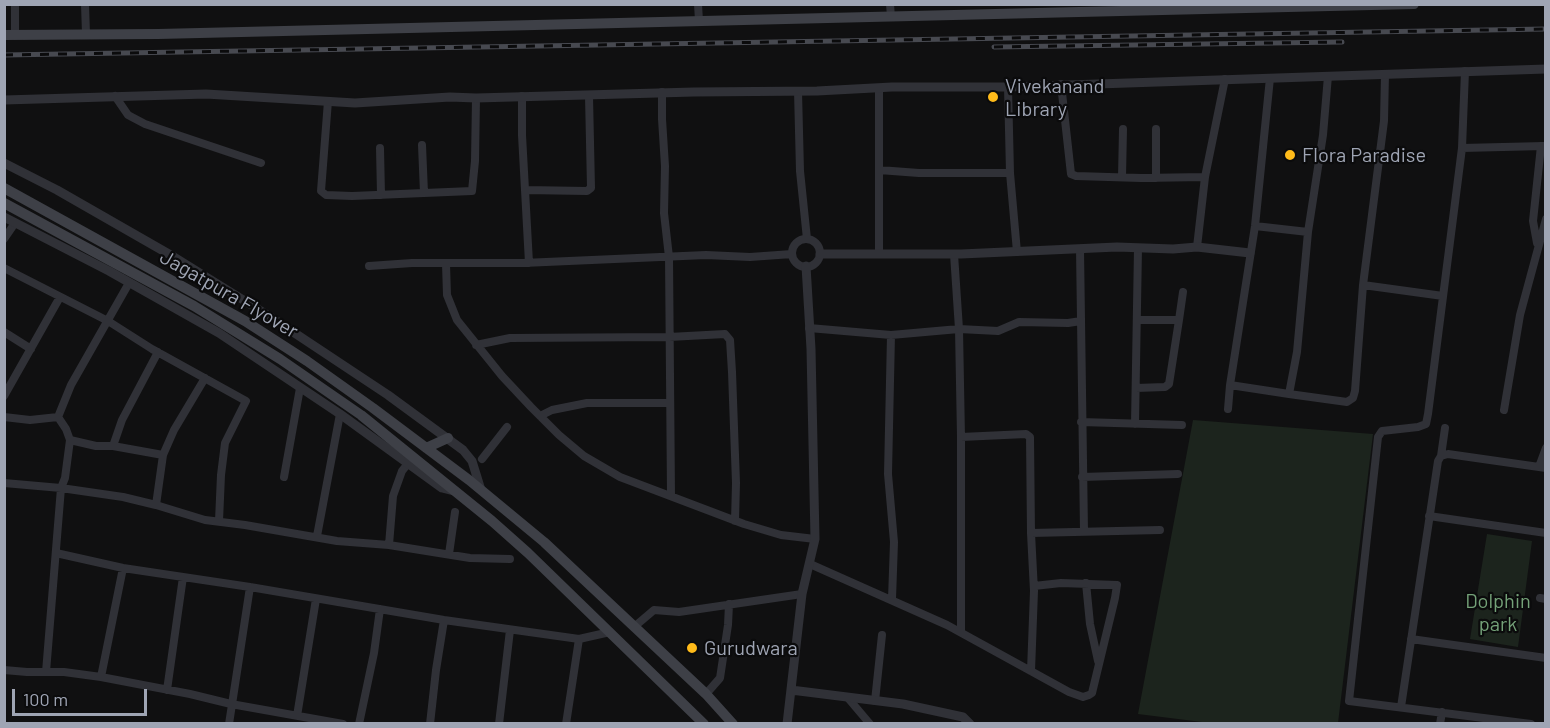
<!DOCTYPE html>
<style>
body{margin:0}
#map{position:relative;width:1550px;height:728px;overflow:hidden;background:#101011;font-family:Barlow,sans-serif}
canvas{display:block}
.frame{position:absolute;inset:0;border:6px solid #9fa5b4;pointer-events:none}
.scale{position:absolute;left:12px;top:689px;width:135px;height:27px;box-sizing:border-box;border:3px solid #9fa5b4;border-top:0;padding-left:8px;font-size:18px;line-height:21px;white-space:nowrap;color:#9fa5b4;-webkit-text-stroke:4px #0b0b0c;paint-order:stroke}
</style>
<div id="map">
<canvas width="1550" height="728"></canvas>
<div class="frame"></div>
<div class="scale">100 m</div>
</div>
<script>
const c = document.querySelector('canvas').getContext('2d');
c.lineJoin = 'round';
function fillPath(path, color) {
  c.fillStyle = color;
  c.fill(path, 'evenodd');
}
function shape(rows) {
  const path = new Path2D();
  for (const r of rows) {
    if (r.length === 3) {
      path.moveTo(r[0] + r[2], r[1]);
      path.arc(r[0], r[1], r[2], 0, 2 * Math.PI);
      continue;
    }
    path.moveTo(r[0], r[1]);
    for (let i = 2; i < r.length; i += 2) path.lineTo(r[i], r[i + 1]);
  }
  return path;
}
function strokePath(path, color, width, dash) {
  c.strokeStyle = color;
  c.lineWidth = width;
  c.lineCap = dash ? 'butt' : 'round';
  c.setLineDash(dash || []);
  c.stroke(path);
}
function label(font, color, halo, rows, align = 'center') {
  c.font = font + ' Barlow,sans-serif';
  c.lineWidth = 4.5;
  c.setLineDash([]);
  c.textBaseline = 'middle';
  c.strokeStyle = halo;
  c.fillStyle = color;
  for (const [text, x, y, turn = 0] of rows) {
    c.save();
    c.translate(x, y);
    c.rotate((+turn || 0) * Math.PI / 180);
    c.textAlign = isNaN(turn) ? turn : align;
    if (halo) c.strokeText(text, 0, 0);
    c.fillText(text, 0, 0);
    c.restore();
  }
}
const green = shape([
 [1193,420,1373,434,1338,723,1218,724,1138,714],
 [1487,534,1532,541,1518,647,1470,639]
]);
const minor = shape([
 [15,4,15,35],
 [85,4,86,34],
 [698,4,699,21],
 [890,4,891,17],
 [1465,71,1462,148,1428,414,1426,424,1418,427,1382,431,1378,437,1349,701,1531,724],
 [1061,84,1071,174,1076,176,1141,178,1205,177],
 [1008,87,1010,173,1017,252],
 [879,88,879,254],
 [798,91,800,171,807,239],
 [662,92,662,119,665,166,664,213,669,257,671,495],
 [115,96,128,115,145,124,261,163],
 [522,96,522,135,529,263],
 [328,101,321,191,326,195,352,196,472,191,475,161,476,98],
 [1156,129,1156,178],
 [422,145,424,193],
 [380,148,381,195],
 [1462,148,1544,146],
 [879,170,919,173,1010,173],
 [1122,177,1123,129],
 [525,190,587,191,591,188,589,96],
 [1255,226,1308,232],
 [4,239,15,223],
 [806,253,14],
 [1537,243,1533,221,1541,146],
 [1197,247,1205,177,1225,79],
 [1080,249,1084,531],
 [954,254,959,329,961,437,961,632],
 [446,264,447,295,457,320,502,376,531,407,559,435,584,456,620,477,744,524,781,535,815,539],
 [369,266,412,263,523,263,706,255,750,257,792,254],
 [4,268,108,321,152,349,246,401,225,443,221,475,219,521],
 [1363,285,1443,296],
 [1179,320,1183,292],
 [809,328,891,335,959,329,998,331,1019,322,1068,323,1081,321],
 [4,332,31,349],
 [891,335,888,474,894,542,892,599],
 [476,345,510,338,669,337,725,334,730,340,732,372,736,483,735,521],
 [1230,385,1289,394,1297,352,1308,232,1323,135,1328,76],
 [1136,388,1165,387,1169,384,1179,320,1138,320],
 [1289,394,1347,402,1353,398,1355,391,1363,285,1384,121,1385,74],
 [4,396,60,297],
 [1228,409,1230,385,1255,226,1270,78],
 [1504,410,1520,315,1546,219],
 [540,416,552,410,587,403,669,403],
 [4,417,30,420,58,417,66,429,70,440,96,446,113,446,163,455,156,505,205,520,245,525,337,541,389,545,470,558,510,559],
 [58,417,71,385,129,283],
 [1081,422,1182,425],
 [1135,424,1138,248],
 [961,437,1026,434,1030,437,1031,533,1034,591,1031,671],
 [113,446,122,420,158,352],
 [163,455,174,430,205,378],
 [1441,456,1445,428],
 [482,459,507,427],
 [1539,467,1546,448],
 [284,477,300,388],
 [1082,477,1178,474],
 [4,483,61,488,123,497,156,505],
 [1429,516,1546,533],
 [1031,533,1160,530],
 [317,536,340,414],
 [389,545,393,496,402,471,410,461],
 [56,553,123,568,250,587,444,620,579,639,566,724],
 [449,554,455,512],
 [810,564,947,625,1069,692,1083,697,1089,695,1092,693,1115,598,1117,585,1061,583,1034,586],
 [1086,583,1090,624,1098,661],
 [1540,598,1546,599],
 [634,627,654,610,679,612,802,594],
 [579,639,610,632],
 [1411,639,1546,658],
 [4,670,27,672,64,672,101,677,190,694,231,704,343,724],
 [46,672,61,488,65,478,70,440],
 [101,677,123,568],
 [167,690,183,577],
 [706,694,720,678,728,625,729,604],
 [848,698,870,724],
 [875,701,882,635],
 [1401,707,1438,461,1441,456,1448,454,1546,468],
 [297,716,316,599],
 [229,724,250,587],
 [359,724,374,653,380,609],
 [430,724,436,670,444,620],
 [499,724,510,630],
 [1440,724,1442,712]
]);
const tertiary = shape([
 [4,100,206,94,355,103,450,97,476,98,694,92,817,91,892,87,1008,87,1546,69],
 [4,163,57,190,174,257,269,316,388,395,463,450,472,461,481,490],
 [4,217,109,271,219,333,340,414,442,488,454,491],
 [820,254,961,254,1117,247,1173,249,1197,247,1250,253],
 [791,690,903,704,963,717,970,724],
 [787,724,802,594,815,539,811,349,806,266]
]);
const secondary = shape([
 [4,35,158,34,1414,4],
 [4,188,245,321,307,361,373,408,469,480,544,542,706,694,733,724],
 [4,203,194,306,280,359,361,415,492,521,528,553,704,724],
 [426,448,448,438]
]);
const rail = shape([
 [994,47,1342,42],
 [4,55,1546,29]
]);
const markers = [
 [993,97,6,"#ffbb1a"],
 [1290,155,6,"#ffbb1a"],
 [692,648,6,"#ffbb1a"]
];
const poiNames = [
 ["Vivekanand",1005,86],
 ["Library",1005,109],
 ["Flora Paradise",1302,155],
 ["Gurudwara",704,648]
];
const streetNames = [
 ["Jagatpura Flyover",229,294,30]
];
const parkNames = [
 ["Dolphin",1498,601],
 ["park",1498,624]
];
fillPath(green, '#1c241d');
strokePath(minor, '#303137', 8);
strokePath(tertiary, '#303137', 9);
strokePath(secondary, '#3e4047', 10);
strokePath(rail, '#474950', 5);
strokePath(rail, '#0b0b0c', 3, [9]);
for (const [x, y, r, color] of markers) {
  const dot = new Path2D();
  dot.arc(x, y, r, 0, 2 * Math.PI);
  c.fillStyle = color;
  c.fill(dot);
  strokePath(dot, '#0b0b0c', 2);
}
label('20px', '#9fa5b4', '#0b0b0c', poiNames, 'left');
label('20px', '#9fa5b4', '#0b0b0c', streetNames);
label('20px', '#74a178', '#0b0b0c', parkNames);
</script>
